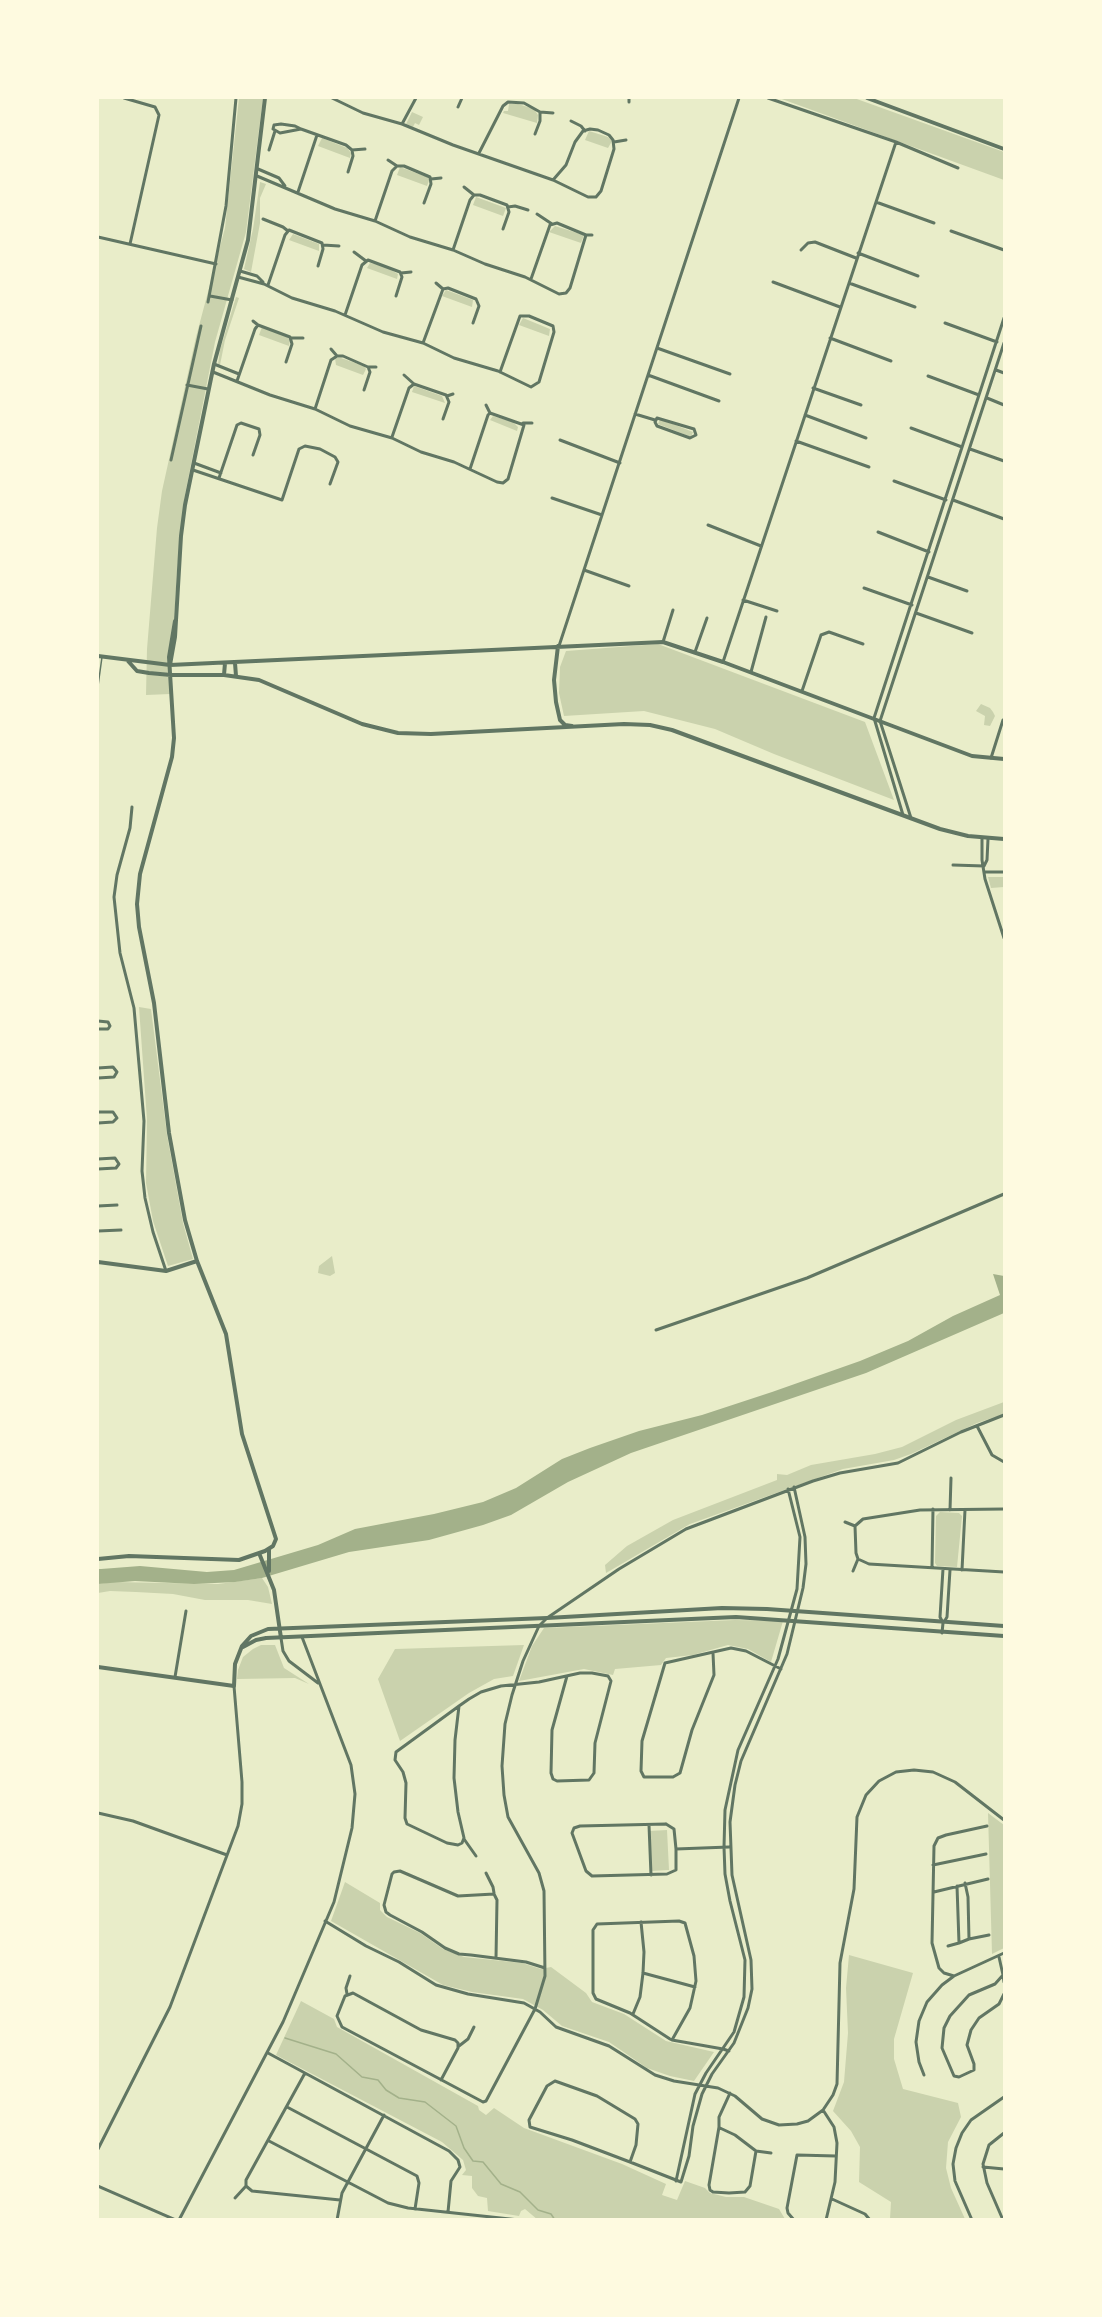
<!DOCTYPE html>
<style>
body{margin:0}
#map{position:relative;width:1102px;height:2317px;overflow:hidden;background:#e9edc9;font-family:"Exo 2",sans-serif}
canvas{display:block}
.frame{position:absolute;inset:0;border:99px solid #fefae0;pointer-events:none}
</style>
<div id="map">
<canvas width="1102" height="2317"></canvas>
<div class="frame"></div>
</div>
<script>
const c = document.querySelector('canvas').getContext('2d');
c.lineJoin = 'round';
function fillPath(path, color) {
  c.fillStyle = color;
  c.fill(path, 'evenodd');
}
function shape(rows) {
  const path = new Path2D();
  for (const r of rows) {
    path.moveTo(r[0], r[1]);
    for (let i = 2; i < r.length; i += 2) path.lineTo(r[i], r[i + 1]);
  }
  return path;
}
function strokePath(path, color, width, dash) {
  c.strokeStyle = color;
  c.lineWidth = width;
  c.lineCap = dash ? 'butt' : 'round';
  c.setLineDash(dash || []);
  c.stroke(path);
}
const green = shape([
 [239,98,263,98,246,232,215,342,185,495,177,570,170,694,146,695,147,649,157,528,162,491,196,337,225,228],
 [779,98,854,98,1004,152,1004,180],
 [509,104,518,104,534,109,538,115,537,123,503,113,504,111,508,111],
 [412,112,423,117,419,125,415,123,413,127,406,124],
 [589,131,608,137,612,141,608,148,585,140],
 [322,138,347,148,351,153,350,158,318,146],
 [400,167,430,178,427,186,397,175],
 [260,182,266,184,260,198,260,223,251,272,244,269,253,229],
 [476,197,506,208,503,216,473,205],
 [555,226,584,235,581,243,549,232],
 [293,234,319,244,319,251,289,240],
 [370,263,384,266,398,274,397,279,367,268],
 [446,290,473,300,472,307,442,296],
 [236,297,239,298,225,340,220,365,218,364,220,350],
 [523,318,550,329,549,336,519,325],
 [262,327,287,337,290,340,289,346,259,335],
 [335,358,341,358,364,366,366,369,363,375,336,365],
 [414,386,442,396,445,403,412,392],
 [493,416,513,422,518,427,517,431,490,420],
 [660,419,693,432,691,437,658,424],
 [658,644,865,722,894,800,774,754,715,729,644,711,564,716,559,693,560,667,566,651],
 [981,704,990,708,993,712,995,716,990,726,984,725,985,716,976,711],
 [988,877,1004,877,1004,887,991,888],
 [139,1007,151,1009,167,1135,183,1223,193,1259,168,1266,153,1221,146,1183,147,1120],
 [332,1256,335,1273,330,1276,318,1273,319,1266],
 [1004,1402,1004,1414,977,1423,911,1454,894,1460,843,1469,690,1524,606,1573,605,1565,627,1546,673,1520,777,1480,777,1474,787,1475,811,1465,875,1454,902,1447,956,1420],
 [940,1512,959,1513,962,1516,957,1567,937,1566,935,1563,936,1516],
 [262,1578,268,1587,272,1604,248,1600,205,1600,173,1594,136,1592,110,1591,98,1593,98,1584,114,1582,218,1584],
 [735,1620,783,1621,771,1662,748,1649,728,1645,693,1655,666,1658,661,1665,615,1669,613,1675,584,1669,519,1681,532,1646,544,1628],
 [261,1645,275,1645,284,1668,309,1684,295,1678,237,1679,238,1670,243,1657,253,1649],
 [524,1645,513,1676,494,1679,469,1693,400,1741,378,1679,395,1649],
 [988,1813,1004,1825,1004,1948,992,1954],
 [667,1830,669,1870,651,1871,649,1831],
 [345,1882,380,1903,380,1910,387,1917,420,1933,443,1949,464,1957,522,1963,541,1969,551,1967,586,1993,592,2002,624,2014,666,2041,714,2052,694,2081,670,2076,647,2068,609,2042,562,2026,543,2010,523,1999,472,1992,443,1985,331,1921],
 [849,1955,913,1973,894,2039,894,2059,903,2089,958,2103,961,2117,948,2142,946,2168,951,2188,965,2219,890,2219,891,2202,859,2182,860,2147,851,2131,833,2111,844,2082,848,2033,846,1988],
 [301,2001,334,2019,337,2027,478,2106,479,2110,486,2115,494,2108,524,2128,622,2164,666,2184,662,2195,677,2200,685,2181,705,2188,710,2193,726,2197,744,2197,779,2209,785,2219,538,2220,525,2209,521,2211,519,2216,488,2211,487,2198,478,2196,472,2188,472,2176,462,2175,466,2170,463,2160,442,2142,276,2055]
]);
const water = shape([
 [993,1274,1004,1276,1004,1313,866,1373,631,1453,568,1482,511,1515,483,1525,429,1540,349,1552,262,1578,235,1582,194,1584,135,1581,98,1584,98,1569,101,1569,140,1566,207,1572,234,1570,318,1545,355,1529,434,1514,483,1502,516,1488,562,1459,590,1448,639,1431,702,1415,772,1392,860,1361,908,1341,953,1316,1000,1295]
]);
const stream = shape([
 [285,2038,336,2054,362,2077,378,2080,386,2090,399,2098,425,2102,456,2126,464,2148,473,2161,483,2162,501,2184,520,2192,538,2210,551,2214,555,2220]
]);
const service = shape([
 [98,686,102,657]
]);
const minor = shape([
 [124,98,155,107,159,115,130,244],
 [332,98,363,113,402,124,453,145,553,180,588,197,596,197,601,191,614,149,613,140,609,135,598,130,590,129,583,131,575,142,566,165,553,180],
 [629,98,629,102],
 [768,98,896,142,958,168],
 [458,107,462,98],
 [540,112,553,113],
 [571,121,581,126,585,131],
 [402,124,416,98],
 [301,129,295,126,281,124,274,125,273,129,280,133,301,129,346,145,352,150,365,149],
 [614,142,626,140],
 [269,150,275,131],
 [479,153,503,106,508,102,524,103,540,112,540,121,535,134],
 [388,160,397,166],
 [258,169,279,178,285,186],
 [348,172,353,156,352,150],
 [257,176,335,209,375,221,410,237,453,250,485,264,525,277,559,294,566,293,570,288,586,235],
 [431,179,441,178],
 [464,187,474,195,480,195,507,205,509,212,503,229],
 [298,192,317,135],
 [876,202,934,223],
 [508,207,515,206,528,210],
 [537,214,552,224],
 [263,219,283,227,288,231],
 [375,221,392,171,397,166,404,166,430,177,431,184,424,203],
 [951,231,1004,250],
 [98,237,216,264],
 [323,245,339,246],
 [453,250,470,200,474,195],
 [801,250,808,243,815,242,856,258],
 [354,252,366,261],
 [858,253,918,276],
 [240,271,257,276,263,282],
 [401,273,411,272],
 [238,277,264,284,292,298,335,311,383,332,423,343,454,358,498,371,531,387,539,382,554,332,553,326,529,316,520,316,500,372],
 [531,279,550,225,557,223,586,235,592,235],
 [773,282,840,307],
 [436,283,443,289],
 [849,283,915,307],
 [268,285,285,235,289,230,322,243,323,249,318,266],
 [210,296,232,300],
 [208,302,226,206,236,98],
 [345,315,362,265,368,260,400,272,402,277,396,296],
 [253,321,258,325,290,337,292,344,286,362],
 [945,323,997,342],
 [291,338,303,338],
 [830,338,891,361],
 [423,343,443,289,448,288,476,299,479,306,473,323],
 [657,348,730,374],
 [331,349,337,356,343,356,368,367,370,372,364,390],
 [214,364,239,374],
 [368,367,376,367],
 [996,370,1004,373],
 [213,372,270,395,315,409,350,426,392,438,421,452,454,462,497,482,503,483,508,479,524,425,490,413,486,405],
 [404,375,414,384,446,395,449,402,443,419],
 [648,375,719,401],
 [928,376,979,395],
 [237,381,255,329,258,325],
 [187,385,208,389],
 [813,388,861,405],
 [447,396,453,394],
 [987,398,1004,405],
 [315,409,331,360,337,356],
 [635,414,655,420],
 [805,415,866,438],
 [657,418,694,429,696,435,690,438,657,426,655,422,657,418],
 [523,423,532,423],
 [911,428,962,447],
 [392,437,409,388,414,384],
 [560,440,620,463],
 [796,441,869,467],
 [970,449,1004,461],
 [171,460,201,326],
 [194,463,221,473],
 [470,469,488,415,490,413],
 [193,470,282,500,299,449,305,446,320,449,335,457,338,462,330,484],
 [219,478,237,425,241,423,259,429,260,435,253,455],
 [894,481,946,500],
 [552,498,602,515],
 [953,500,1004,519],
 [708,525,761,546],
 [878,532,929,552],
 [584,570,629,586],
 [928,577,967,591],
 [864,588,912,605],
 [743,600,777,611],
 [916,613,972,633],
 [663,642,673,610],
 [559,646,739,98],
 [695,652,707,618],
 [723,662,896,142],
 [751,672,766,617],
 [802,691,821,635,829,632,863,644],
 [991,758,1003,720],
 [132,807,130,828,117,875,114,897,120,953,134,1008,144,1121,142,1171,145,1198,153,1232,166,1271],
 [903,815,874,718,1004,318],
 [911,818,880,721,1004,343],
 [982,838,982,860,985,879,1004,938],
 [953,865,984,866],
 [984,866,987,860,988,839],
 [984,872,1004,872],
 [98,1021,108,1022,110,1026,108,1029,98,1029],
 [98,1068,113,1067,117,1072,114,1077,98,1078],
 [98,1112,113,1112,117,1118,113,1122,98,1123],
 [98,1159,115,1158,119,1164,116,1168,98,1169],
 [98,1206,117,1205],
 [98,1231,121,1230],
 [656,1330,807,1278,1004,1194],
 [977,1426,992,1455,1004,1462],
 [950,1510,951,1478],
 [845,1522,855,1526],
 [855,1526,863,1519,920,1510,1004,1509],
 [858,1559,869,1564,1004,1572],
 [932,1567,933,1509],
 [962,1570,965,1510],
 [853,1571,858,1559,856,1553,855,1526],
 [944,1622,947,1617,950,1570],
 [942,1633,943,1623,940,1617,943,1569],
 [281,1638,283,1651,289,1661,318,1683],
 [713,1653,714,1675,692,1730,680,1773,673,1777,644,1777,641,1771,642,1741,665,1663,731,1648,746,1651,781,1669],
 [175,1677,186,1611],
 [459,1706,455,1740,454,1778,458,1812,464,1838,462,1843,458,1845,447,1843,407,1824,405,1818,406,1783,403,1772,395,1760,396,1752,459,1706,469,1699,481,1692,501,1686,539,1682,580,1673,592,1673,608,1676,611,1681,595,1743,594,1773,589,1780,557,1781,553,1779,551,1773,552,1730,567,1676],
 [98,1813,133,1821,227,1855],
 [666,1824,674,1829,676,1849,676,1870,667,1874,592,1876,586,1871,572,1833,574,1828,580,1826,666,1824],
 [649,1825,651,1875],
 [464,1839,476,1856],
 [676,1849,729,1847],
 [933,1865,986,1854],
 [486,1873,493,1887,494,1893],
 [957,1886,959,1943,969,1939,968,1897,965,1883],
 [934,1892,988,1879],
 [325,1921,366,1946,399,1962,436,1985,468,1994,524,2003,540,2012,556,2027,609,2046,655,2075,674,2081,718,2088,735,2096,762,2119,779,2125,797,2124,808,2121,823,2110,833,2095,837,2084,840,1963,854,1889,857,1817,866,1795,879,1781,896,1772,914,1770,933,1772,955,1782,1004,1820],
 [969,1939,989,1935],
 [948,1946,959,1943],
 [999,1957,1003,1975],
 [496,1958,497,1900,494,1894,458,1896,400,1871,394,1872,392,1874,384,1905,386,1912,390,1915,422,1932,445,1948,459,1954,471,1955,526,1962,545,1968],
 [643,1973,695,1987],
 [954,1976,944,1973,939,1968,932,1943,934,1846,938,1838,946,1835,987,1826],
 [1004,1982,1003,1975,995,1984,969,1995,950,2016,944,2028,942,2048,954,2076,959,2077,974,2070,974,2064,967,2045,971,2030,979,2018,999,2004,1004,1994],
 [347,1994,346,1988,350,1976],
 [633,2014,640,1997,643,1973,644,1952,641,1922],
 [672,2040,690,2008,696,1981,694,1956,685,1923,679,1921,597,1924,593,1930,593,1993,596,1999,630,2013,670,2039,672,2040,723,2049,729,2051],
 [459,2046,468,2039,474,2027],
 [268,2053,449,2151,458,2160,460,2167,451,2181,448,2212],
 [305,2073,246,2180,246,2186,252,2191,340,2200],
 [924,2075,919,2062,916,2042,919,2021,927,2002,942,1985,954,1976,1004,1953],
 [441,2080,458,2048,458,2043,455,2040,421,2030,353,1993,345,1996,337,2016,342,2027,483,2102,486,2101,535,2009,545,1976,544,1891,539,1873,508,1817,504,1795,502,1766,505,1724,512,1695,523,1661,539,1626,547,1618,619,1569,686,1529,813,1481,840,1473,898,1463,961,1432,1004,1415],
 [555,2081,597,2096,635,2119,638,2124,636,2145,630,2162,572,2140,530,2127,529,2120,547,2086,555,2081],
 [730,2093,719,2117,719,2127,709,2185,710,2190,713,2192,729,2193,745,2192,750,2186,756,2151,771,2153],
 [287,2107,417,2176,419,2183,415,2209],
 [823,2110,834,2127,837,2143,835,2182,826,2220],
 [720,2128,735,2135,756,2151],
 [269,2141,388,2203,408,2208,519,2220],
 [98,2149,170,2007,238,1826,242,1804,242,1782,234,1686],
 [630,2162,681,2182,689,2156,693,2126,702,2094,712,2074,734,2043,748,2008,752,1989,751,1960,732,1875,730,1822,735,1785,741,1761,787,1654,803,1588,806,1564,805,1537,794,1487],
 [983,2167,1004,2169],
 [676,2181,695,2094,706,2073,734,2032,744,1997,745,1960,730,1901,725,1874,724,1847,725,1810,738,1750,778,1659,797,1589,800,1537,788,1489],
 [98,2186,176,2220],
 [235,2198,246,2186],
 [832,2199,865,2214,870,2220],
 [179,2220,283,2022,334,1902,352,1828,355,1794,351,1765,302,1637],
 [337,2220,342,2193,384,2115],
 [794,2220,788,2213,787,2208,797,2155,836,2156],
 [972,2220,955,2181,953,2164,956,2148,962,2133,971,2120,1004,2097],
 [1003,2220,987,2183,983,2164,989,2145,1004,2133]
]);
const tertiary = shape([
 [867,98,1004,149],
 [558,646,554,680,556,702,560,720,565,725,572,726],
 [98,656,170,665,663,642,723,662,972,756,1004,759],
 [128,661,137,671,149,673,171,675,224,675,259,680,362,724,398,733,431,734,624,724,650,725,672,730,940,829,968,836,1004,839],
 [235,663,236,676],
 [170,665,175,637,181,536,185,505,214,364,248,240,265,98],
 [224,675,225,663],
 [98,1262,166,1271,197,1261],
 [259,1553,274,1590,281,1638],
 [98,1559,129,1556,239,1560,265,1551,273,1546,276,1539,242,1434,226,1334,197,1261,185,1220,169,1133,154,1003,139,927,137,904,140,874,172,757,174,738,169,657,175,621],
 [269,1571,269,1549],
 [243,1647,256,1640,266,1638,736,1617,1004,1636],
 [98,1667,234,1686,235,1664,242,1646,251,1636,268,1629,547,1618,722,1608,767,1609,1004,1626]
]);
fillPath(green, '#cad2ad');
fillPath(water, '#a3b18a');
strokePath(stream, '#a3b18a', 1.5);
strokePath(service, '#617663', 1.5);
strokePath(minor, '#617663', 3);
strokePath(tertiary, '#617663', 4);
</script>
